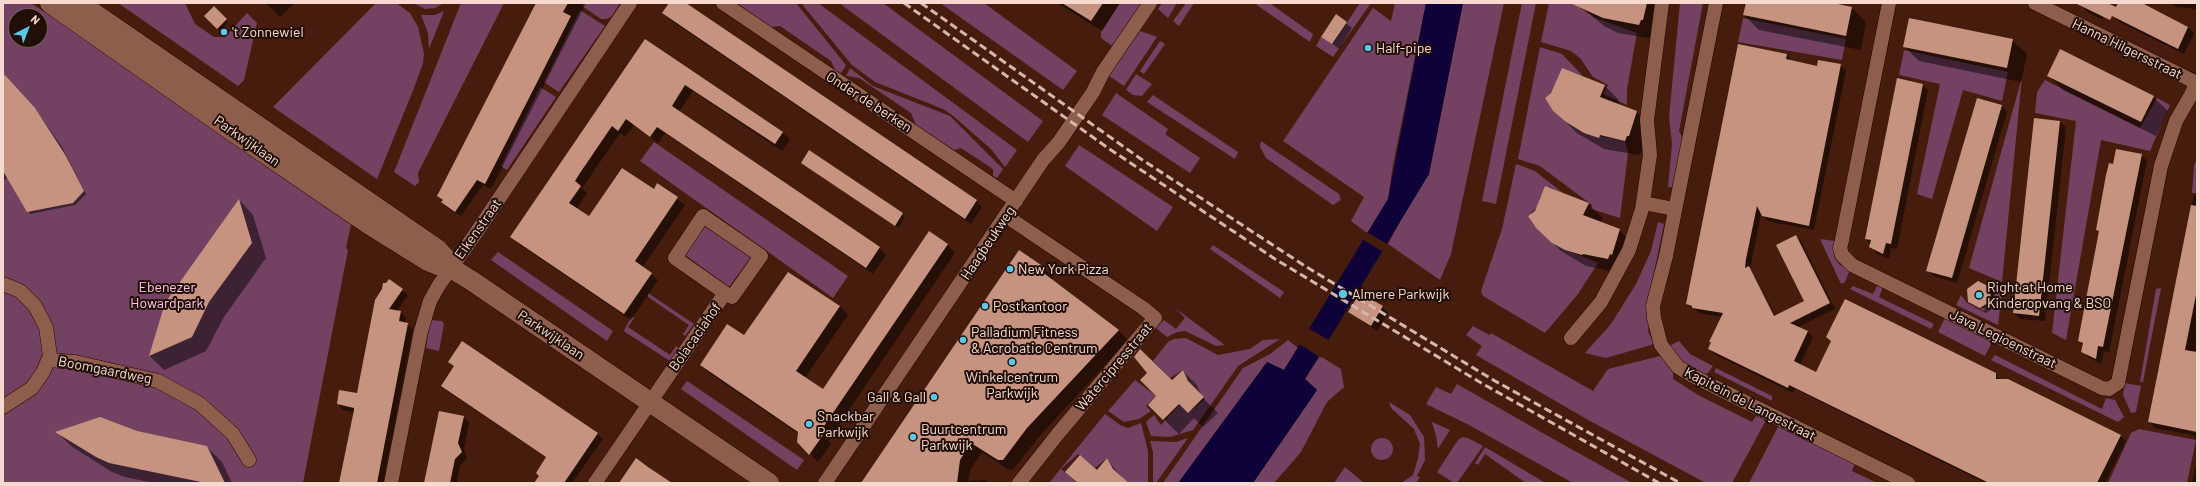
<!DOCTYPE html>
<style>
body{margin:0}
#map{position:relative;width:2200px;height:486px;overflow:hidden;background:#461d0d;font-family:Barlow,sans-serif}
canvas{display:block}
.frame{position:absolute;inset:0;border:4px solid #f6dad0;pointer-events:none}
.north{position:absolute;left:8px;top:8px;width:40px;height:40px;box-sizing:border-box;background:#200e07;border:1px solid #766057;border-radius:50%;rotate:42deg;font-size:11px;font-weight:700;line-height:16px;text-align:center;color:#f6dad0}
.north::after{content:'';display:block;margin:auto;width:14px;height:18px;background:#5dc7e8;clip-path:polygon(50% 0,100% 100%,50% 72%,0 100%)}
</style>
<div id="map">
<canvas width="2200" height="486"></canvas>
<div class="frame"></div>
<div class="north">N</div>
</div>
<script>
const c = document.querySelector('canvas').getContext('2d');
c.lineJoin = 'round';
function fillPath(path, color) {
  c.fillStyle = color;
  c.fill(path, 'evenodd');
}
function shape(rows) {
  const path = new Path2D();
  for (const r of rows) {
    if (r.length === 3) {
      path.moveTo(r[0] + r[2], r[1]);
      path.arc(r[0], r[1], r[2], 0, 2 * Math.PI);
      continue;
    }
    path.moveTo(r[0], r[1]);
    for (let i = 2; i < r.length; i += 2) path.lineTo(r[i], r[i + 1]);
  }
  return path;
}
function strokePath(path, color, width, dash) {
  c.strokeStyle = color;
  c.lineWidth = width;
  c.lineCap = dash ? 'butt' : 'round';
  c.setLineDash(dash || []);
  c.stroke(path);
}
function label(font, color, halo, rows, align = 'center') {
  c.font = font + ' Barlow,sans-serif';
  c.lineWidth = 4;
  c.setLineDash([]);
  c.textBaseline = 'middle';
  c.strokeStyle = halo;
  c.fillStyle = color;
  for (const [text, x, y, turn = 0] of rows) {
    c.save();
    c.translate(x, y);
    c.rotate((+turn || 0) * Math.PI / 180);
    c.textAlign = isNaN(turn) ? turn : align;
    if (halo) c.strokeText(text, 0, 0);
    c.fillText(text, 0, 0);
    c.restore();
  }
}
const green = shape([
 [3,3,31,3,43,11,44,10,352,220,346,248,348,250,303,483,3,483],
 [16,16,40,16,40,40,16,40],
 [118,3,185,3,195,24,214,37,225,37,247,13,257,23,244,80,238,86],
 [376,3,396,3,410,13,418,27,424,54,423,63,414,88,377,179,273,107],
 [413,3,444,3,435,8,425,9],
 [461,3,504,3,418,173,419,182,415,186,394,172],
 [584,3,620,3,612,16,607,19,601,19,582,6],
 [737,3,796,3,846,65,844,69,840,74,836,72,831,61,780,26,770,27],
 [801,3,818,3,1017,150,1005,167,991,149,952,115,943,109,875,82,852,65],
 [839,3,883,3,1043,121,1028,142],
 [940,3,984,3,1077,71,1063,90],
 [1120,3,1142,3,1112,46,1101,38,1101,32],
 [1162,3,1177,3,1168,18,1158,9],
 [1186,3,1194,3,1179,26,1173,21],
 [1254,3,1271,4,1313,34,1310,42],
 [1360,3,1371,3,1333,57,1316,46,1321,37,1333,44],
 [1395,3,1426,3,1393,165,1388,199,1367,233,1351,221,1364,197,1283,141,1373,8,1391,21],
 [1463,3,1504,3,1451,254,1440,280,1388,244,1405,212,1429,174],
 [1522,3,1536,3,1496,204,1482,201],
 [1549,3,1573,3,1595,18,1637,33,1627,89,1627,105,1603,94,1608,85,1593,77,1580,58,1571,51,1541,42],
 [1680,3,1703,3,1679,131,1682,137,1681,150,1673,187,1668,187,1672,144,1669,117],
 [580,10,605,26,559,92,544,82],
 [444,11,429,49,428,33,421,15,435,15],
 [1743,18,1846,39,1842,60,1738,42],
 [1140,31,1157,37,1124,86,1109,76],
 [1160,41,1165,44,1144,74,1140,71],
 [1540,47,1562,54,1583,76,1562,69,1557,79,1561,83,1545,98,1553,111,1566,122,1584,133,1625,141,1628,153,1620,218,1591,209,1592,205,1540,166,1518,159],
 [1904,50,2008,72,2002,101,1963,90,1932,199,1917,194,1940,84,1899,75],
 [850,68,873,86,950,116,1003,169,997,178,993,176,993,169,961,148,954,150,916,125,911,113,859,78,846,76],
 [1136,74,1152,84,1142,96,1133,95,1126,90],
 [2022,77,2002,282,1969,268],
 [2045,80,2140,128,2157,98,2170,105,2150,151,2101,140,2066,340,2052,333,2076,121,2035,113,2037,92],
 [540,87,556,97,507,170,501,166],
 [1116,93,1168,129,1165,134,1200,158,1190,173,1102,115],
 [1153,95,1238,152,1235,159,1147,102],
 [1261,141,1339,194,1341,200,1333,205,1266,158,1260,147],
 [654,142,848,276,833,298,640,161],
 [1079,145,1173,207,1157,231,1065,166],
 [2197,158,2197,193,2192,193,2194,166],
 [1516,164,1535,171,1563,193,1549,187,1539,199,1544,201,1528,216,1536,228,1557,246,1598,263,1578,294,1545,333,1483,296,1481,291,1502,229],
 [1658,222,1664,224,1646,312,1650,320,1648,331,1654,344,1606,358,1585,353,1611,324,1636,284,1651,251],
 [706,225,751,257,729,287,685,255],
 [1820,239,1835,241,1834,257,1840,265,1850,269,1845,282,1841,284],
 [1213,245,1284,292,1280,298,1210,249],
 [498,252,613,331,607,341,491,260],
 [1878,284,1883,287,1879,297,1934,324,1931,329,1850,289,1853,286,1873,294],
 [1993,288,2002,293,1998,325,1956,305,1961,295,1967,303,1981,309,1993,301],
 [2161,288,2143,382,2140,382,2156,289],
 [648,293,694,324,685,336,683,334,689,325,648,297],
 [1176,309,1183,314,1225,345,1216,346,1185,331,1177,332,1167,337,1156,328,1164,320,1176,329,1185,318],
 [632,316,634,318,628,327,670,355,676,346,679,348,670,361,625,332,624,330],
 [1946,316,1993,340,1985,356,1938,332],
 [430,320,442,321,444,324,439,351,426,348],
 [1473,326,1489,335,1491,333,1593,391,1608,369,1660,356,1673,370,1673,379,1698,395,1752,422,1756,416,1763,417,1765,422,1732,483,1706,483,1590,421,1476,355,1482,346,1466,335],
 [1186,338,1218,355,1250,349,1263,340,1280,339,1238,366,1193,430,1170,437,1151,436,1146,422,1154,415,1161,425,1179,405,1188,413,1205,399,1188,381,1183,370,1170,378,1153,361,1168,342,1174,339],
 [1288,340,1298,348,1284,370,1267,362,1179,483,1163,483,1243,368,1270,354],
 [1679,341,1690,354,1713,366,1708,373,1703,375,1679,359,1669,346],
 [1995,355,2102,409,2106,398,2115,400,2124,417,2118,422,1991,360],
 [1320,356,1341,369,1344,387,1327,402,1301,452,1274,483,1253,483,1317,390,1305,379],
 [1716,368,1772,396,1772,401,1714,372],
 [1135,380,1156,396,1146,406,1151,411,1139,419,1124,422,1108,411],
 [687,381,804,460,797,470,681,389],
 [2125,383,2141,386,2136,412,2131,413,2123,395],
 [1457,384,1548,436,1632,483,1573,483,1469,425,1426,404,1436,387,1451,394],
 [1389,402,1410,415,1424,437,1425,460,1417,476,1420,477,1416,483,1401,483,1413,475,1418,458,1420,444,1414,429,1391,408],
 [1105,414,1120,425,1128,428,1141,423,1148,451,1148,483,1129,483,1113,469,1107,458,1095,468,1078,454,1061,469,1078,483,1049,483],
 [1432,422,1450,430,1438,449,1436,436],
 [1779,425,1855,463,1852,471,1877,483,1749,483],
 [2139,429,2196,440,2187,483,2108,483,2131,433],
 [1463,437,1468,438,1483,446,1457,483,1454,483,1437,472,1458,440],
 [1188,438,1156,483,1153,483,1153,452,1150,441,1176,442],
 [1382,449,11],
 [1485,447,1544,482,1526,483,1485,454,1478,465,1475,463],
 [1345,467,1363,482,1334,483]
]);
const water = shape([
 [1426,3,1463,3,1429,174,1305,379,1317,390,1253,483,1178,483,1267,362,1284,370,1388,199]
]);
const pier = shape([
 [1367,232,1389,245,1385,253,1362,239],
 [1308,328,1330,341,1321,358,1299,344]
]);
const shadow = shape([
 [266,3,295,3,280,17],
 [537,3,586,3,491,189,483,185,461,216,448,208,439,196],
 [670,3,684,3,976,201,982,207,971,224,669,19,663,13],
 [1057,3,1120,3,1102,31],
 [1577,3,1657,3,1654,39,1618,33,1604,26],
 [1747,3,1828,3,1852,8,1866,22,1861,50,1759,30,1744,15],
 [2081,3,2107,3,2103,20,2087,12],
 [2119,3,2141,3,2188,27,2194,33,2184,54,2119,22,2113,16],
 [2172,3,2197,3,2196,9,2176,7],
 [214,8,228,22,220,31,205,16],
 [1337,16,1352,28,1339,49,1323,36],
 [645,40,783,133,790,140,782,151,693,91,679,112,879,248,886,255,873,274,665,133,658,143,634,125,625,137,620,133,587,181,582,188,587,193,577,209,590,218,654,190,658,185,685,205,642,268,658,280,631,320,519,244,512,237],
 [2012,40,2027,54,2021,82,1919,61,1905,47],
 [1787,54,1792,62,1818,67,1840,65,1846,71,1814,230,1768,221,1761,214,1751,265,1751,269,1776,317,1805,302,1796,236,1801,241,1835,309,1798,327,1808,332,1813,337,1800,365,1817,374,1995,374,2001,380,2120,436,2126,441,2105,483,1985,483,1795,389,1793,393,1714,354,1709,348,1712,343,1710,341,1722,317,1699,313,1687,304],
 [1562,70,1605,86,1619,100,1617,105,1636,112,1651,127,1643,150,1639,155,1604,149,1577,133,1562,118,1552,94],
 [2048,75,2153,97,2168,111,2156,136,2063,90],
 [3,76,33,106,62,147,86,194,75,205,30,214,8,177,3,181],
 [1923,85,1928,90,1897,249,1891,248,1889,259,1876,253,1866,239],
 [2002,106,2007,112,1957,283,1933,276,1928,270],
 [2035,119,2060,122,2066,128,2045,321,2020,319,2014,313],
 [810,151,902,214,905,217,898,228,805,165],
 [2141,155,2147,161,2109,352,2104,351,2101,364,2088,357,2082,351,2083,346,2079,341,2100,233,2097,230,2113,165],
 [2194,195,2197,196,2197,439,2193,435,2155,428,2149,422],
 [239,200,253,215,266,258,224,317,206,351,164,370,150,356,166,304],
 [1588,204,1603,218,1601,223,1619,230,1634,245,1622,273,1586,266,1561,251,1546,236],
 [947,244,955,253,828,441,831,444,818,462,798,441,799,434,709,373,701,365,745,337,788,273,840,306,848,315,805,378,823,390],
 [1019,252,1043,268,1053,278,1052,280,1118,330,1128,340,1038,438,1013,470,1009,470,982,452,970,470,968,481,986,480,989,483,862,483],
 [1989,288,1995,294,1996,306,1986,313,1975,308,1969,302],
 [1973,304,1985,309,1984,311,1973,306],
 [402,290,408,295,397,311,401,312,406,318,405,323,413,329,383,483,339,483,354,412,343,410,338,404,357,394,376,301],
 [1382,307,1388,313,1377,331,1349,312],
 [449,362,597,434,603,439,572,483,547,483,547,458,447,391,442,385,455,367],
 [1183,371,1197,385,1202,397,1218,413,1203,427,1194,418,1179,434,1149,405],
 [463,417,469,422,464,449,467,459,460,465,457,483,425,483],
 [57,432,136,432,207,447,222,462,232,483,154,483,125,477,112,472,71,446],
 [2197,458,2197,483,2192,483],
 [1107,460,1127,483,1077,483,1067,472,1097,471]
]);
const building = shape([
 [536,3,568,3,563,12,571,16,485,184,477,180,455,212,441,202,443,200,437,196],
 [669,3,686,3,977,200,965,219,662,13],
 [1062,3,1103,3,1091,21],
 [1570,3,1647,3,1643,20,1641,20,1639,25,1603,18],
 [1746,3,1833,3,1852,7,1846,36,1743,15],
 [2075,3,2107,3,2116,7,2118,3,2142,3,2188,27,2178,49,2112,16,2110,20],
 [214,6,227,19,217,29,204,16],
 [1336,14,1347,22,1332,44,1321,37],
 [1909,18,2013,39,2007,68,1903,47],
 [645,39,783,132,775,144,685,85,672,106,880,247,866,268,657,127,650,137,626,119,618,131,612,126,580,173,575,181,581,186,569,203,589,216,622,168,654,189,657,183,678,197,635,261,652,273,624,314,510,237],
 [1738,44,1787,54,1786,59,1817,66,1818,60,1841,64,1809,226,1762,216,1757,206,1746,259,1745,268,1749,266,1774,316,1804,301,1776,245,1796,235,1830,303,1790,323,1808,331,1794,361,1816,372,1831,341,1826,337,1845,299,1996,373,1996,379,2008,379,2121,435,2097,483,1989,483,1789,385,1788,388,1708,349,1711,342,1709,342,1723,313,1692,308,1692,306,1686,304],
 [2060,49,2154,96,2141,122,2047,76],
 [1562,68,1605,85,1600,97,1637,111,1629,136,1627,136,1625,141,1600,135,1599,138,1584,133,1566,122,1553,111,1545,98,1551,93],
 [3,73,35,108,66,156,84,191,73,203,27,212,3,171],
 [1897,78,1923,84,1891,244,1886,243,1883,254,1869,247,1871,240,1865,239],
 [1977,98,2002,105,1952,278,1926,271],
 [2034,118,2060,121,2039,316,2013,313],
 [2116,149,2142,154,2103,347,2098,346,2096,359,2081,352,2083,343,2078,341,2099,231,2096,230,2106,175,2109,163,2113,164],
 [809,150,903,213,895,226,801,163],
 [1545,186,1589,203,1583,215,1620,229,1612,255,1610,254,1608,259,1583,254,1582,255,1565,250,1552,243,1536,228,1528,216,1535,211],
 [239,199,252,243,209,302,192,337,149,356,165,303],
 [2191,205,2197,206,2197,290,2185,350,2197,352,2197,432,2148,422],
 [929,231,948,244,820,432,823,435,809,455,797,442,798,432,700,365,727,324,744,335,788,272,840,306,796,371,823,389],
 [1019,250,1044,267,1041,271,1119,330,1027,428,1003,460,998,460,971,443,960,460,957,483,861,483],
 [389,279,403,289,389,309,401,311,399,321,408,323,377,483,339,483,354,410,354,408,337,404,339,390,357,393,375,300,382,289,383,283,386,283],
 [1978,281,1990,287,1991,301,1980,308,1968,302,1967,289],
 [1360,293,1383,306,1371,326,1348,312],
 [462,341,598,433,564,483,534,483,539,476,536,473,546,457,441,386,454,366,448,362],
 [1140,349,1172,380,1183,370,1188,381,1204,397,1188,413,1179,404,1163,420,1148,405,1156,396,1140,380,1147,373,1134,357],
 [439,411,464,416,458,443,462,452,455,459,450,483,424,483],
 [100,417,137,431,207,446,225,483,206,483,109,463,96,457,55,432],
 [1080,455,1097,470,1107,458,1113,469,1129,483,1078,483,1065,472],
 [636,458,648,467,672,483,619,483]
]);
const street = shape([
 [723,3,1016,201],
 [1716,3,1666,256,1653,306,1654,318,1661,345,1678,367,1693,376,1908,483],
 [1889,3,1842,240,1840,248,1842,255,1852,265,2102,388,2109,389,2118,383,2161,166,2176,121,2191,95,2196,83],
 [2035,3,2197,83],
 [1644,203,1674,209],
 [1006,216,1143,308,1155,318,1057,435,1019,483],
 [3,284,20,291,35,306,46,327,50,356,43,372,32,388,3,407],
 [1571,338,1601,302,1629,250,1642,209,1650,155,1647,120,1662,3],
 [48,360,75,362,158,381,200,404,233,434,249,460],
 [391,483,421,331,430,301,439,285,476,233,630,3],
 [595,483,725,293,675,258,703,216,761,256,732,297,725,293],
 [825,483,1043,160,1059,142,1093,92,1103,72,1150,3]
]);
const secondary = shape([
 [50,3,238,135,367,223,428,261,443,267,451,268,472,281,769,483],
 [79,3,437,249,449,262,451,268]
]);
const rail = shape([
 [904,3,1108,148,1275,259,1483,384,1659,483],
 [921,3,1141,159,1305,266,1495,381,1680,483]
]);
const markers = [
 [224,32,4,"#5dc7e8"],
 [1368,48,4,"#5dc7e8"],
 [1010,269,4,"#5dc7e8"],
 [1343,294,5,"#5dc7e8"],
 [1979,295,4,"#5dc7e8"],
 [985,306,4,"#5dc7e8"],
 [963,340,4,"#5dc7e8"],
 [1012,362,4,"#5dc7e8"],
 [934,397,4,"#5dc7e8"],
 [809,424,4,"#5dc7e8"],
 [913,437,4,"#5dc7e8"]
];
const poiNames = [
 ["'t Zonnewiel",232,32],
 ["Half-pipe",1376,48],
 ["New York Pizza",1018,269],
 ["Right at Home",1987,287],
 ["Kinderopvang & BSO",1987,303],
 ["Almere Parkwijk",1352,294],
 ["Postkantoor",993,306],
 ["Palladium Fitness",971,332],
 ["& Acrobatic Centrum",971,348],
 ["Winkelcentrum",1012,377,"center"],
 ["Parkwijk",1012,393,"center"],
 ["Gall & Gall",926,397,"right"],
 ["Snackbar",817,416],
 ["Parkwijk",817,432],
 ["Buurtcentrum",921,429],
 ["Parkwijk",921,445]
];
const streetNames = [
 ["Hanna Hilgersstraat",2127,49,26],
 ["Onder de berken",869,102,33],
 ["Parkwijklaan",247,141,35],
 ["Eikenstraat",478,229,-55],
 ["Haagbeukweg",988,243,-56],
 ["Parkwijklaan",551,335,34],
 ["Bolacaciahof",695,337,-55],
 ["Java Legioenstraat",2003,339,26],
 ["Watercipresstraat",1114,367,-50],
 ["Boomgaardweg",105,370,11],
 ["Kapitein de Langestraat",1750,404,27]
];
const parkNames = [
 ["Ebenezer",167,287],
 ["Howardpark",167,303]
];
fillPath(green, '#734162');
fillPath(water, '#0e0239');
fillPath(pier, '#461d0d');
fillPath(shadow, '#0007');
fillPath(building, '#c69380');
strokePath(street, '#2b0400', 15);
strokePath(secondary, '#2b0400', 21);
strokePath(street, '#8d5e4c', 14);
strokePath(secondary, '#8d5e4c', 20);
strokePath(rail, '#d6b7ac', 3, [8, 4]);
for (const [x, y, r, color] of markers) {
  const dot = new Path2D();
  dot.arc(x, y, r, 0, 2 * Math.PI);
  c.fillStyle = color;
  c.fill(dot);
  strokePath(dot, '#200e07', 1.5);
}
label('14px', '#f6dad0', '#200e07', poiNames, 'left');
label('14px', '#f6dad0', '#200e07', streetNames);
label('14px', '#fcc5e7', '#200e07', parkNames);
</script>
